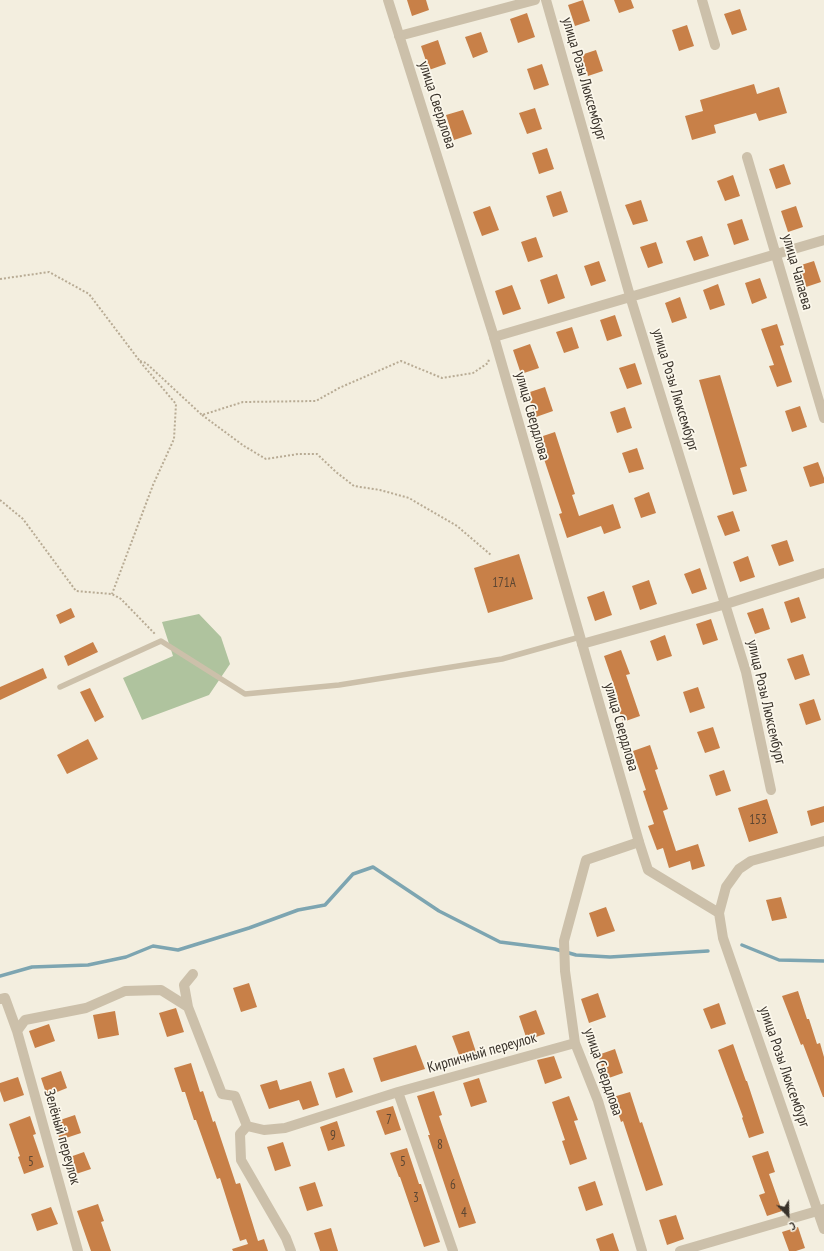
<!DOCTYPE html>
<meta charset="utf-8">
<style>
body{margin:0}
#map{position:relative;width:824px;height:1251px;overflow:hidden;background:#f3eedf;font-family:"PT Sans Narrow",sans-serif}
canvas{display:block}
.north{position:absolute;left:768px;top:1195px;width:40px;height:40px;-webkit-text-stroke:3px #fbf7eb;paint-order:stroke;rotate:157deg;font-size:11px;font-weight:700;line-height:16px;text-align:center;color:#39322a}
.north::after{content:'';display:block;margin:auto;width:14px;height:18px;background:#39322a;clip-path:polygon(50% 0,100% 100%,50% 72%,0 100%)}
</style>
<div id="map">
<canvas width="824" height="1251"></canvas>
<div class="north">С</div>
</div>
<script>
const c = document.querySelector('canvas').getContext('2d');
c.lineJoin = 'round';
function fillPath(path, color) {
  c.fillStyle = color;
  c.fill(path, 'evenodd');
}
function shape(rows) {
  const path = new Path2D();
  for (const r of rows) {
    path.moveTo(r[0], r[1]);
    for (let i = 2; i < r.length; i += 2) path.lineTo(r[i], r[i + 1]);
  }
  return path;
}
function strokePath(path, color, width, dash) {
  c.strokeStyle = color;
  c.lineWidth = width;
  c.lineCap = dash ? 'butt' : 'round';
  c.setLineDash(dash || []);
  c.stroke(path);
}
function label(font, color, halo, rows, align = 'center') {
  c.font = font + ' "PT Sans Narrow",sans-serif';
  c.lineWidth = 3.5;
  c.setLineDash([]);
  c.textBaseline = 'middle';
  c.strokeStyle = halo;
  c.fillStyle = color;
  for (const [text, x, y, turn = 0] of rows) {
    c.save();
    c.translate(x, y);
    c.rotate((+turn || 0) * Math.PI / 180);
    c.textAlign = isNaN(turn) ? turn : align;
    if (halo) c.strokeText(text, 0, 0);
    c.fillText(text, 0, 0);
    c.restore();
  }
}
const green = shape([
 [199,614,221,637,230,664,209,695,142,720,123,678,173,656,162,622]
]);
const stream = shape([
 [742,945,779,960,824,961],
 [0,976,32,967,88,965,126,957,153,946,178,950,249,928,298,910,325,905,353,874,373,867,439,911,500,942,555,949,576,955,610,957,708,951]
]);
const building = shape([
 [407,0,426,0,429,10,412,16],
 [583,0,590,21,575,26,568,5],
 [614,0,631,0,634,8,619,13],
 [740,9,747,30,732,35,724,14],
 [527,13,535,37,518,43,510,19],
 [687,25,694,46,679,51,672,30],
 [481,32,488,52,473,58,465,37],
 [438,40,446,64,429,70,421,46],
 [596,50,603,71,588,76,581,55],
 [542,64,549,85,534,90,527,69],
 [754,84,757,94,779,87,787,113,759,121,756,113,714,125,716,133,692,140,685,116,703,111,700,100],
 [535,108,542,129,527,134,519,113],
 [463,110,472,134,454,140,446,115],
 [547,148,554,169,539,174,532,153],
 [784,164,791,184,776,189,769,169],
 [733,175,740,196,725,201,717,181],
 [561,191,568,212,553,217,546,196],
 [641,200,648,221,633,225,625,205],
 [490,206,499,230,482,236,473,212],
 [796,206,803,227,788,232,781,211],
 [742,219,749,240,734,245,727,224],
 [702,236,709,256,694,261,686,241],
 [536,237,543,257,528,262,521,242],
 [656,242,663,263,648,268,640,247],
 [599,261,606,281,591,286,584,266],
 [814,261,821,282,806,287,798,266],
 [557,274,565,298,548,304,540,280],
 [760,278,767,298,752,304,745,283],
 [718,284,725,305,710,310,703,290],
 [512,285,521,309,503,315,495,291],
 [680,297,687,318,672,323,665,303],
 [615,315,622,336,607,341,600,320],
 [777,324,784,345,780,346,792,382,777,387,769,366,774,365,761,329],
 [572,327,579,348,564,353,556,332],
 [530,344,539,368,521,374,513,350],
 [635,363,642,384,627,389,619,368],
 [720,375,747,466,740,468,747,491,733,495,699,380],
 [545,387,553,411,536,417,527,393],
 [800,406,807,427,792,432,785,411],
 [625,407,632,428,617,433,610,412],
 [555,432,575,494,572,495,579,516,613,504,621,528,604,534,601,526,567,538,559,514,562,513,537,438],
 [637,448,644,469,629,473,622,453],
 [818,462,824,478,824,483,810,487,803,467],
 [649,492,656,513,641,518,634,498],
 [733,511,740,531,725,536,717,516],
 [787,540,794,561,779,566,771,545],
 [519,554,533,599,488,613,474,568],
 [748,556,755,577,740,582,733,562],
 [700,568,707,589,692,594,684,574],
 [649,580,657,604,640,610,632,586],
 [604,591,612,615,595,621,587,597],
 [799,597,806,618,791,623,784,602],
 [71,608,75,617,60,624,56,615],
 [763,608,770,629,755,634,747,613],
 [711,619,718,640,703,645,696,624],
 [665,635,672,656,657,661,650,641],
 [93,642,98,652,68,666,64,656],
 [621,650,630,674,626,675,640,716,623,722,615,698,618,697,604,656],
 [803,654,810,675,795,680,787,659],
 [43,668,47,678,0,700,0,687],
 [698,687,705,708,690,713,683,692],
 [90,688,104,717,95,722,80,692],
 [814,699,821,720,806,725,799,704],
 [713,727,720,748,705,753,697,732],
 [88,739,98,759,67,774,57,755],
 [650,745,658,769,655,770,668,809,663,811,676,851,698,844,705,866,692,870,690,861,669,868,663,848,657,850,648,826,654,824,643,791,646,790,633,751],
 [724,770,731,791,716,796,709,775],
 [767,799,778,833,749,842,738,808],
 [824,806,824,822,811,826,807,811],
 [781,897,787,918,772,921,766,900],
 [606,907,615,931,597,937,589,913],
 [249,983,257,1007,241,1012,233,988],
 [798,991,807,1019,809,1019,817,1044,820,1043,824,1057,824,1097,823,1097,803,1044,801,1045,782,996],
 [598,993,606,1017,589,1023,581,999],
 [719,1003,726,1024,711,1029,703,1009],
 [176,1008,184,1032,167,1037,159,1013],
 [536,1010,545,1034,527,1040,519,1016],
 [115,1011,119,1035,98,1039,93,1015],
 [49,1024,55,1041,35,1048,29,1031],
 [469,1031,477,1055,461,1060,452,1036],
 [733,1044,746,1081,747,1081,764,1133,749,1138,742,1118,743,1117,718,1050],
 [416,1045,425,1069,381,1082,373,1058],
 [615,1049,623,1073,606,1079,598,1055],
 [554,1056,562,1078,545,1084,537,1060],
 [191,1063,200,1092,203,1091,213,1122,215,1121,236,1184,240,1183,258,1241,264,1239,268,1251,233,1251,232,1249,248,1244,246,1239,240,1241,220,1178,217,1179,196,1120,194,1120,185,1092,182,1092,174,1068],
 [344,1068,353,1092,336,1098,328,1073],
 [61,1071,67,1088,47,1096,41,1078],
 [18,1077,24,1095,4,1102,0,1091,0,1083],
 [479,1078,487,1102,471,1107,463,1083],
 [277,1080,280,1090,311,1081,319,1105,303,1110,299,1100,269,1109,260,1085],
 [434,1091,442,1115,439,1116,476,1223,459,1228,428,1135,430,1135,417,1096],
 [630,1092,640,1123,642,1122,663,1185,646,1191,623,1121,621,1122,613,1097],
 [569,1096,578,1120,574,1121,587,1159,570,1165,562,1141,565,1140,552,1102],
 [393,1106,401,1130,385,1135,376,1111],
 [75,1115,81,1133,60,1140,54,1122],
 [30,1116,36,1134,33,1135,44,1167,24,1174,18,1157,20,1156,9,1124],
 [337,1121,345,1146,328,1151,320,1127],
 [283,1142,291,1166,275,1171,267,1147],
 [407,1148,419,1184,421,1184,440,1242,424,1247,400,1177,399,1177,390,1153],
 [768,1151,775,1172,769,1174,782,1211,767,1216,759,1195,765,1193,752,1156],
 [84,1152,91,1169,70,1176,64,1159],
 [595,1181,603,1205,586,1211,578,1187],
 [315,1182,323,1206,307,1211,299,1187],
 [98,1204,104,1221,101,1222,111,1251,91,1251,77,1211],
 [51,1207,58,1224,37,1231,31,1214],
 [676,1215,684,1239,667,1245,659,1220],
 [798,1227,805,1248,796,1251,789,1251,782,1232],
 [331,1228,338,1251,320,1251,314,1233],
 [613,1233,619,1251,600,1251,596,1239]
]);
const path = shape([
 [0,279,49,272,89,294,142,364,176,404,174,439,153,485,112,594],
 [140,361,146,363,202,415,243,402,316,401,339,388,401,361,442,378,473,373,488,363,489,359],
 [202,415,244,446,266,459,298,454,317,454,336,472,354,486,380,490,409,498,457,526,491,555],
 [0,500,23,519,76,591,112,594,121,599,155,634]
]);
const service = shape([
 [60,687,161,641,245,694,339,685,502,659,580,637]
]);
const minor = shape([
 [546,0,630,296,746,672,771,790],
 [702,0,715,45],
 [399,36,535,0],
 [747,157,824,418],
 [494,337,824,240],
 [582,644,726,604,824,573],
 [639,842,586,860,564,941,565,971,575,1043,598,1101,642,1251],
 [0,999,5,998,17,1031,25,1020,86,1008,125,991,161,990,188,1007,184,985,193,974],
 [188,1007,222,1094,235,1096,247,1126,240,1134,241,1160,286,1238,291,1251],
 [17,1031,78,1251],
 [398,1092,453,1251],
 [247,1126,264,1130,285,1128,398,1092,575,1043],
 [680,1251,824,1209]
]);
const tertiary = shape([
 [388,0,494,337,639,842,648,870,719,913],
 [824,841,751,861,739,869,726,887,719,913,723,938,824,1229]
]);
const numberNames = [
 ["171А",504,583],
 ["153",758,820],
 ["7",389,1120],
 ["9",333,1136],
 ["8",440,1145],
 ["5",31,1162],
 ["5",403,1162],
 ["6",453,1185],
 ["3",416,1198],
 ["4",464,1213]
];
const streetNames = [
 ["улица Розы Люксембург",584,79,74],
 ["улица Свердлова",437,105,72],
 ["улица Чапаева",797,272,74],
 ["улица Розы Люксембург",675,390,73],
 ["улица Свердлова",532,416,74],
 ["улица Розы Люксембург",766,702,77],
 ["улица Свердлова",621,727,74],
 ["Кирпичный переулок",482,1053,-16],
 ["улица Розы Люксембург",784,1067,71],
 ["улица Свердлова",603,1072,71],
 ["Зелёный переулок",62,1137,74]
];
fillPath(green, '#afc39e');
strokePath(stream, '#7da5b1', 3.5);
fillPath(building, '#c88048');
strokePath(path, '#b8ab94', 2, [2, 2]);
strokePath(service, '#ccc0aa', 5.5);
strokePath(minor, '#ccc0aa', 10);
strokePath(tertiary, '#ccc0aa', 10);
label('13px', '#5d4632', null, numberNames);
label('15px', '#39322a', '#fbf7eb', streetNames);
</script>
